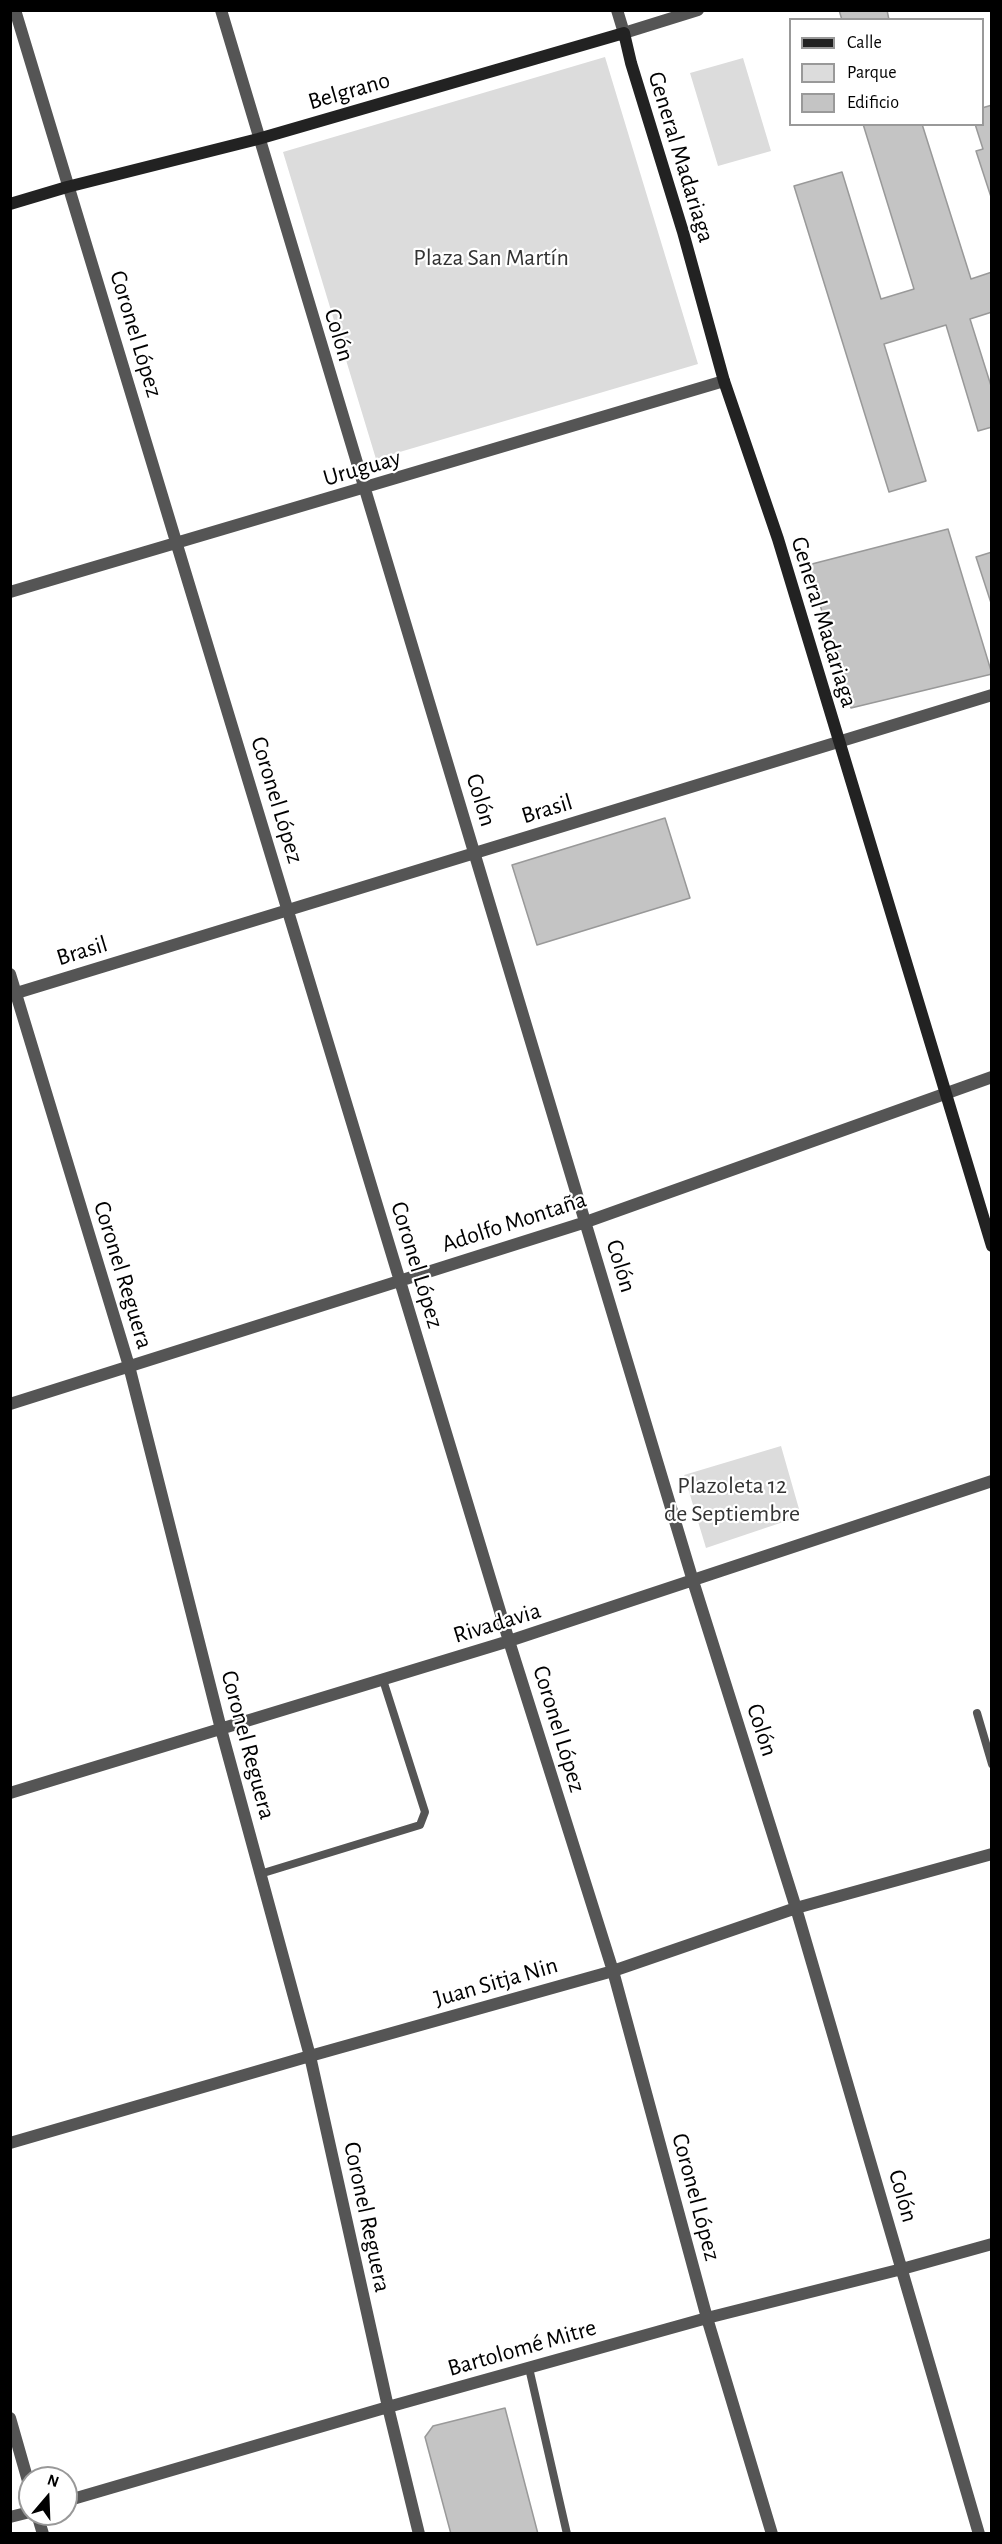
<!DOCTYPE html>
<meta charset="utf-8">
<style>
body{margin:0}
#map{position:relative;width:1002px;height:2544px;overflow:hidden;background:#fff;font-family:"Alegreya Sans",sans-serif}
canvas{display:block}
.frame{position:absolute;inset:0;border:12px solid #000;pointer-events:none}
.legend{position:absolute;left:789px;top:18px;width:195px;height:108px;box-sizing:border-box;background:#fff;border:2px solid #999;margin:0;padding:8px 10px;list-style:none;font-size:18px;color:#000}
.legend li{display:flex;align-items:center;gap:12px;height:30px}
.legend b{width:30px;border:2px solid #999}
.north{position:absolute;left:18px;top:2466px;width:60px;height:60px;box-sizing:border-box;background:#fff;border:2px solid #999;border-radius:50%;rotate:19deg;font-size:16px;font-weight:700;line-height:24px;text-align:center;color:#000}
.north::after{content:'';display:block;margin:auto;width:21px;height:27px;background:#000;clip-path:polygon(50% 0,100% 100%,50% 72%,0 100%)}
</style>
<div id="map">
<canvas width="1002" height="2544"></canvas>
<div class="frame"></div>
<ul class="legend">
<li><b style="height:8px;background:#222"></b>Calle</li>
<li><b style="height:16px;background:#dcdcdc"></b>Parque</li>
<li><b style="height:16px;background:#c4c4c4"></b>Edificio</li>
</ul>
<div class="north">N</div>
</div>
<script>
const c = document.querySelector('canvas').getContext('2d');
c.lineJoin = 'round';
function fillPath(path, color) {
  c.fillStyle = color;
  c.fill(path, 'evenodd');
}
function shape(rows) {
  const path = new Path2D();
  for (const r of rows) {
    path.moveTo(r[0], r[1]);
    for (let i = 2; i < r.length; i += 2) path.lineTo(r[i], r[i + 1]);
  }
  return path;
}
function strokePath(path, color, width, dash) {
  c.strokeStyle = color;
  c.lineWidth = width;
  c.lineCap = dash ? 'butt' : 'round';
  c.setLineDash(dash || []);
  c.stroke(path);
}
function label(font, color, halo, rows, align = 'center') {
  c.font = font + ' "Alegreya Sans",sans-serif';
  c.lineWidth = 4.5;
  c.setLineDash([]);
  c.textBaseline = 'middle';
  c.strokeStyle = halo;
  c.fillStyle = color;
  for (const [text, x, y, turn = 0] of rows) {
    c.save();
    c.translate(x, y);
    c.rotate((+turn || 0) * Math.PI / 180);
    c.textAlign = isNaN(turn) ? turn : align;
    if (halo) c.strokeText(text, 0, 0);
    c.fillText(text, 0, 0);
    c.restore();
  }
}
const green = shape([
 [605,57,698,364,376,459,283,152],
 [743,58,771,151,718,166,690,73],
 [781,1446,801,1516,706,1548,684,1475]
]);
const building = shape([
 [839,10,887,10,889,20,842,20,839,10],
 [992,105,992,200,976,151,983,149,975,124,982,124,982,108,992,105],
 [863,124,922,124,971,279,992,272,992,312,970,319,992,389,992,427,978,431,946,325,884,344,926,481,889,492,794,186,842,172,881,299,914,289,863,124],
 [948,529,992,674,851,708,808,565,948,529],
 [992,552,992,606,976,557,992,552],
 [665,818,690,898,537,945,512,865,665,818],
 [505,2408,538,2534,451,2534,425,2437,433,2426,505,2408]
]);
const lane = shape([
 [977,1713,992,1764],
 [260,1874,420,1825,425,1812,383,1680],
 [529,2368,567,2534]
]);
const street = shape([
 [15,10,509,1641,613,1971,707,2318,772,2534],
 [221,10,693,1581,796,1908,979,2534],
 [617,10,624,33,698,10],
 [10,592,724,381],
 [10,974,129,1366,221,1729,310,2056,388,2407,419,2534],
 [10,995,992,695],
 [10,1404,586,1222,992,1077],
 [10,1793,509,1641,992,1481],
 [10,2143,310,2056,613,1971,796,1908,992,1854],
 [10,2418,30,2488],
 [66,2501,388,2407,707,2318,902,2269,992,2244],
 [37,2514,43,2534],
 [10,2517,30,2512]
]);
const secondary = shape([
 [10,204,67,187,258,139,624,33,631,63,683,232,724,381,778,539,992,1246]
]);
const streetNames = [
 ["Belgrano",349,91,-16],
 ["General Madariaga",681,157,73],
 ["Coronel López",136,334,73],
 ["Colón",339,335,73],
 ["Uruguay",362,468,-16],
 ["General Madariaga",824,622,73],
 ["Coronel López",277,800,73],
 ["Colón",481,800,73],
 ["Brasil",547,809,-17],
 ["Brasil",82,951,-17],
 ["Adolfo Montaña",514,1222,-18],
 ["Coronel López",417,1265,73],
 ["Colón",621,1266,73],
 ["Coronel Reguera",123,1275,73],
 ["Rivadavia",497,1623,-17],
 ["Coronel López",559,1729,73],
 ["Colón",762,1730,72],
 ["Coronel Reguera",248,1745,75],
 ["Juan Sitja Nin",496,1982,-16],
 ["Colón",903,2196,74],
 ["Coronel López",696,2197,75],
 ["Coronel Reguera",367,2217,78],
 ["Bartolomé Mitre",522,2348,-16]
];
const parkNames = [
 ["Plaza San Martín",491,258],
 ["Plazoleta 12",732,1486],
 ["de Septiembre",732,1514]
];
fillPath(green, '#dcdcdc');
fillPath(building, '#c4c4c4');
strokePath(building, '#999', 1.5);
strokePath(lane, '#555', 8);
strokePath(street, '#555', 12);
strokePath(secondary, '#222', 12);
label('24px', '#000', '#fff', streetNames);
label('24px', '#333', '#fff', parkNames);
</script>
